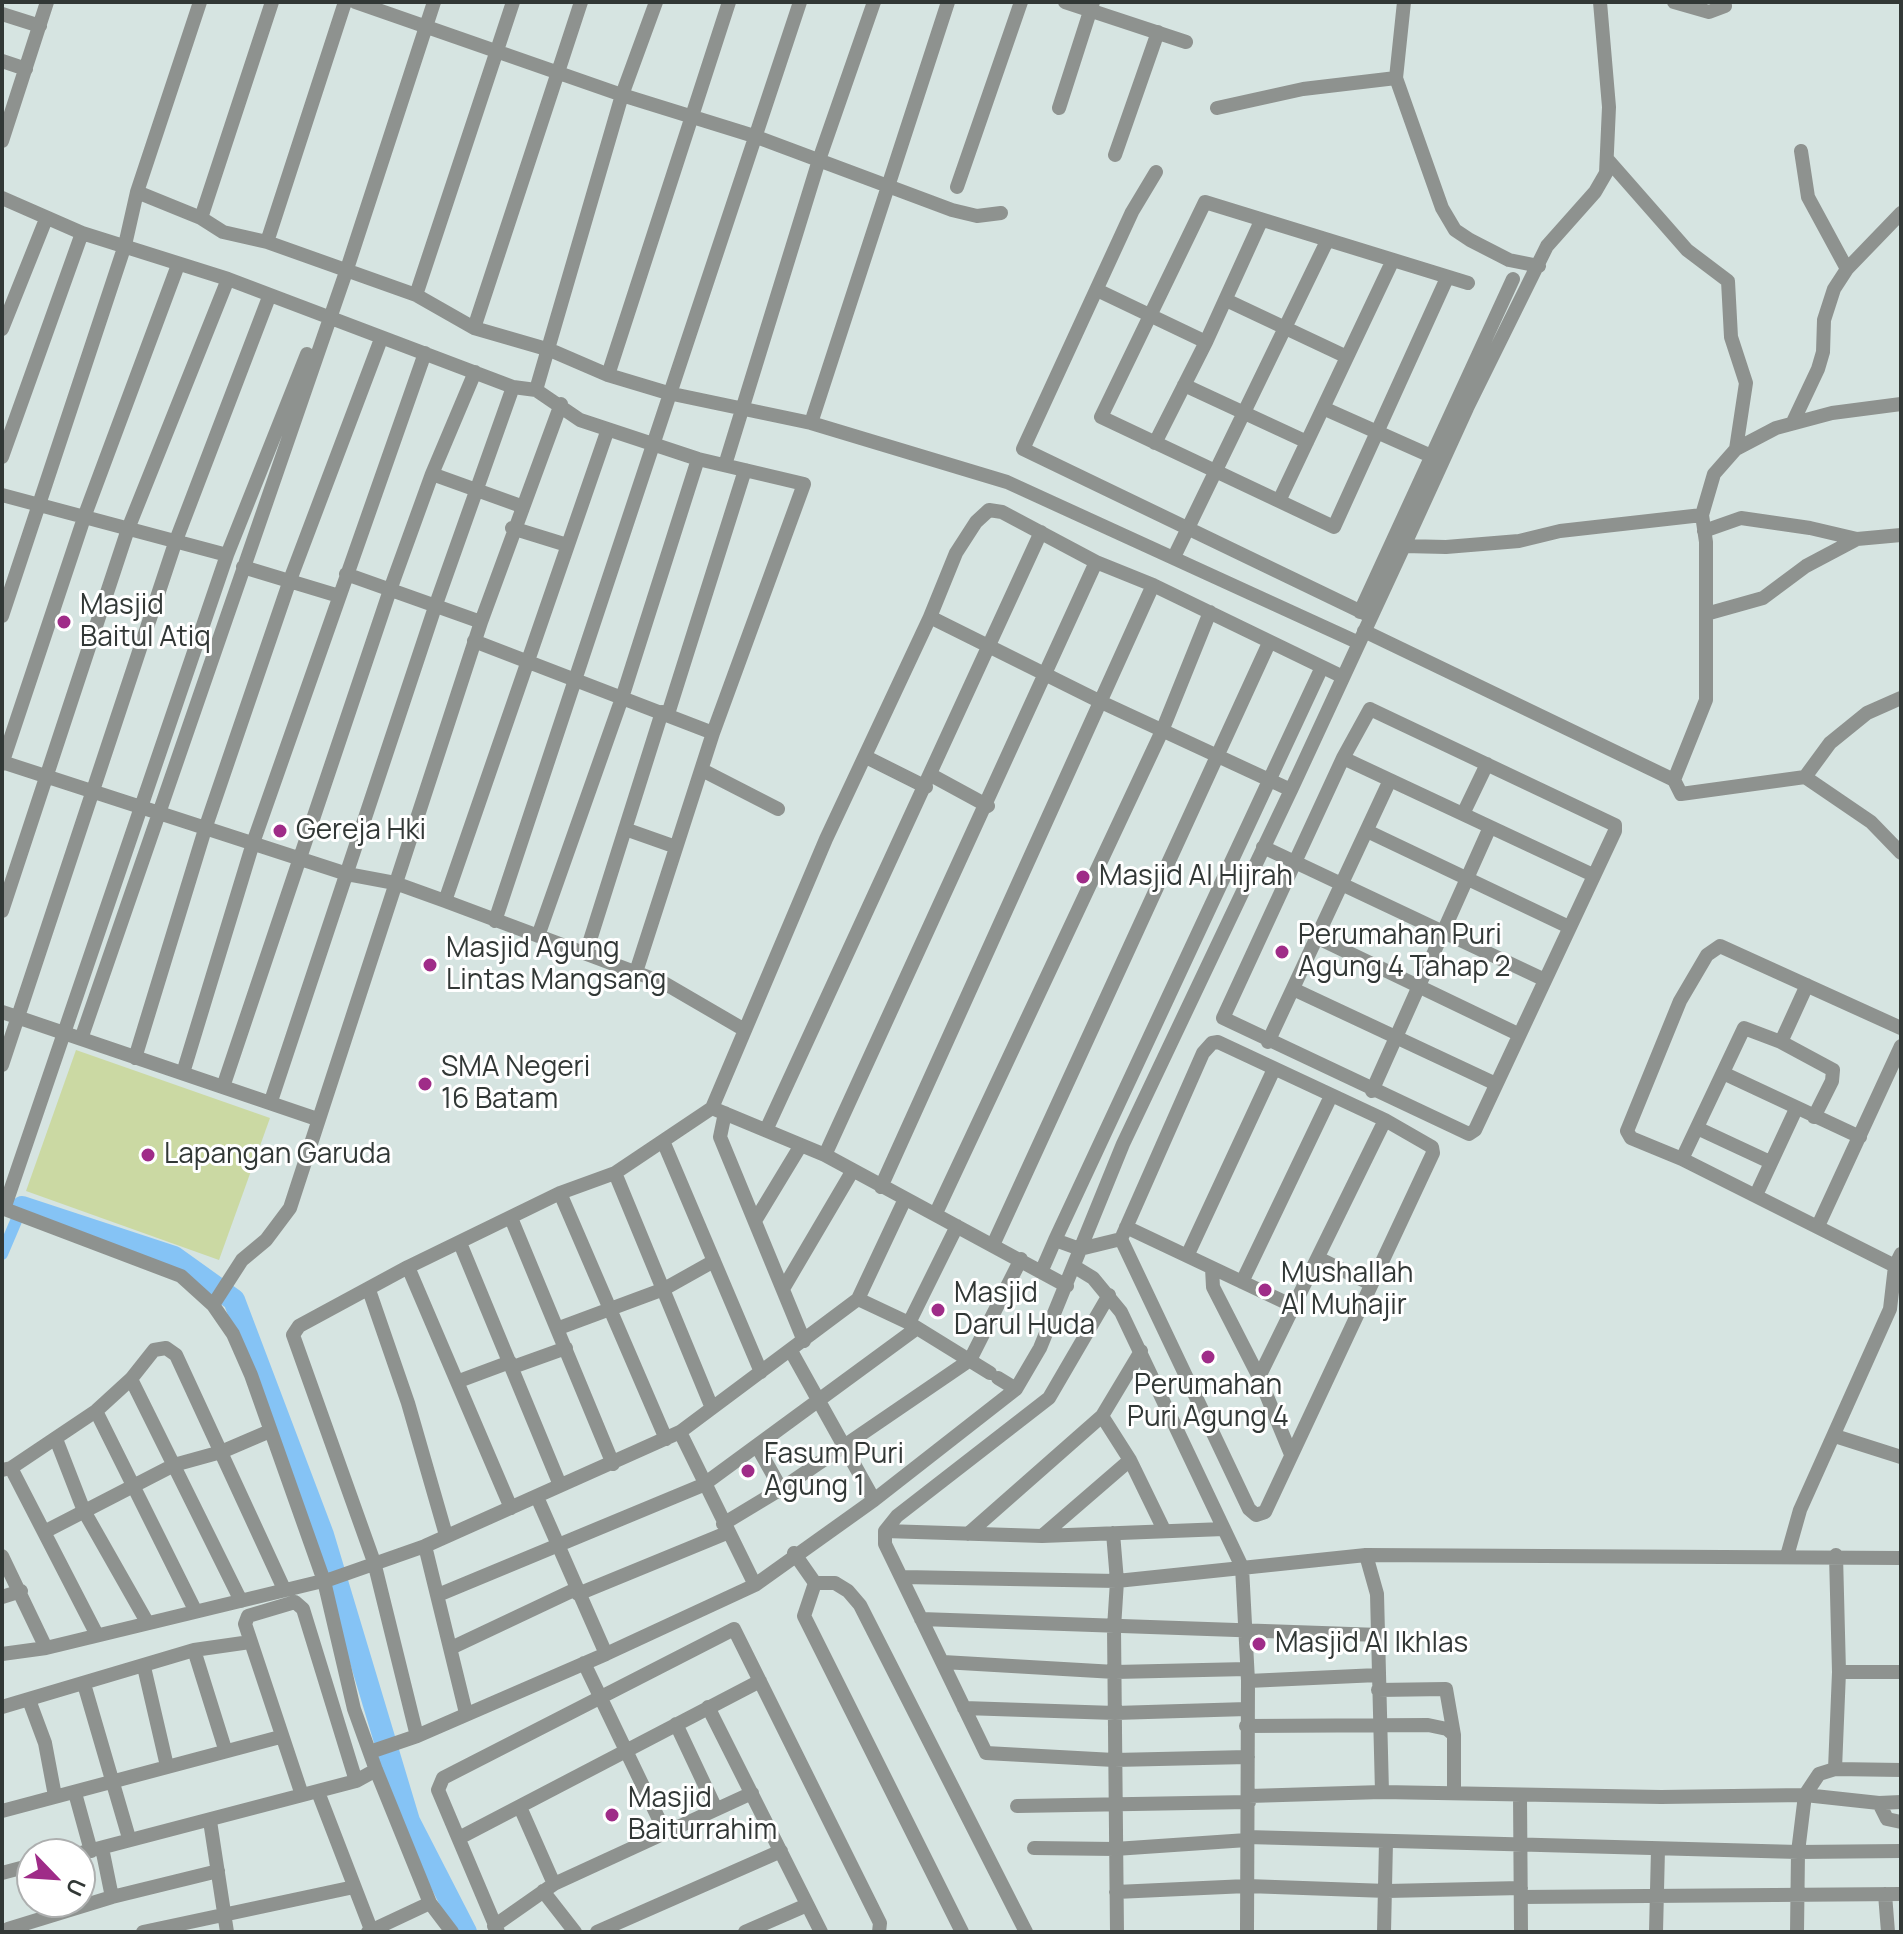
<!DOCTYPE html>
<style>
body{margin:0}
#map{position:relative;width:1903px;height:1934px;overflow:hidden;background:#d6e4e1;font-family:Manrope,sans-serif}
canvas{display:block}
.frame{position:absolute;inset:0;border:4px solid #323836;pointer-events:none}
.north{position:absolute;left:16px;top:1838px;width:80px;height:80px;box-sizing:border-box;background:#fff;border:2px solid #adafaf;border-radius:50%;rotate:115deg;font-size:22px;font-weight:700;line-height:32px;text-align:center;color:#323836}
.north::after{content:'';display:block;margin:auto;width:28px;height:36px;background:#9f2c88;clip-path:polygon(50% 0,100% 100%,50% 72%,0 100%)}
</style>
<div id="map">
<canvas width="1903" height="1934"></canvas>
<div class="frame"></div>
<div class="north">U</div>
</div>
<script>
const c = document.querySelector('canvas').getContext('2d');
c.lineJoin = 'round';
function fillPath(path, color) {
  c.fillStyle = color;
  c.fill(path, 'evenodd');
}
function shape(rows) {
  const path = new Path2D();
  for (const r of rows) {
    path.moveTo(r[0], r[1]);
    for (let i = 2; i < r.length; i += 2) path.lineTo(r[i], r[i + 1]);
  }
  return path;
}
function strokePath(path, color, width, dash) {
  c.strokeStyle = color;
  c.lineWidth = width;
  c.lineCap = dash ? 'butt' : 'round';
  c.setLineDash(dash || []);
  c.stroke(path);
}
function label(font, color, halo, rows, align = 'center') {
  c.font = font + ' Manrope,sans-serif';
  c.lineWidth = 6;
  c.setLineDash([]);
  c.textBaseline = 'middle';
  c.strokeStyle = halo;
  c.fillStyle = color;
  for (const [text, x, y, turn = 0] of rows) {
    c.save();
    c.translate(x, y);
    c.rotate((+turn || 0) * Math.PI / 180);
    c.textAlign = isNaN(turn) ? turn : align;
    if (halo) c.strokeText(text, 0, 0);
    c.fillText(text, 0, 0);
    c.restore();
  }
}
const green = shape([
 [76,1050,270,1118,219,1260,26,1191]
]);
const canal = shape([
 [2,1254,22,1207]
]);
const river = shape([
 [22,1207,174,1257,234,1300,323,1535,409,1821,466,1932]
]);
const street = shape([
 [345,2,267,242,416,295,474,328,550,350,608,375,668,393,811,423],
 [355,2,622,95,754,136,952,210,977,216,1001,213],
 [948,2,811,423,1007,482,1357,642],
 [1065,2,1186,42],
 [1404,2,1396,78,1442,208,1455,230,1470,240,1509,260,1539,266],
 [1674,2,1709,12,1725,6],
 [2,14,40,26],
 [2,61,26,69],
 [1059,108,1093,2],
 [1217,108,1303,89,1396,78],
 [2,141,47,2],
 [1801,151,1808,197,1847,269],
 [1115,155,1158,32],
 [1608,160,1687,250,1728,281,1731,337,1746,383,1736,449],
 [1156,172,1132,212,1023,449,1370,616],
 [957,187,1021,2],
 [137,192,201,218],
 [2,198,82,233,228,279,513,387,536,390,580,420,698,459,804,484,713,733,636,972],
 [267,242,223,232,201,218,272,2],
 [1392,262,1279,501,1101,417,1205,202,1468,283],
 [1097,290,1206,342,1155,443],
 [416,295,513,2],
 [1226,300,1347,357],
 [474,328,581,2],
 [2,329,46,219],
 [1206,342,1261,221],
 [608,375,729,2],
 [1184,385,1307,442],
 [536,390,622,95,656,2],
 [1901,404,1832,413,1776,428,1736,449,1714,474,1702,515,1706,542,1706,700,1674,780,1681,794,1805,777,1871,822,1901,853],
 [1323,408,1440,460],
 [1793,422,1818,369,1823,352,1824,320,1834,289,1847,269,1901,213],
 [2,457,82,233],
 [725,465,819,160,874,2],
 [432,474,521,506],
 [2,495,227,555],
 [1279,501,1334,527,1447,278],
 [512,528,567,545],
 [1704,531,1741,518,1810,528,1857,539],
 [1404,546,1467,408,1547,246,1595,192,1606,173,1609,107,1600,2],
 [1174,557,1327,241],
 [243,567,339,596],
 [346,574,481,622],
 [1360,612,1513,279],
 [1706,614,1763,598,1806,566,1857,539,1901,535],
 [2,616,125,245,137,192,200,2],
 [930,617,956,553,976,522,989,510,1002,512,1096,562],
 [1364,631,1674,780],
 [474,641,713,733],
 [1370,709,1615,825,1615,831,1475,1130,1469,1134,1223,1018,1343,758,1370,709],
 [668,714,745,470],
 [866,757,926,787],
 [1343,758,1593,875],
 [2,762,347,874,395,883,445,901,664,983,743,1029],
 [2,764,86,512,178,265],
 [702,770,778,809],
 [931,775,988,806],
 [1805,777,1830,743,1867,713,1901,698],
 [1291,790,1404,546,1446,547,1519,541,1560,531,1702,515],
 [1463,814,1487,764],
 [625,829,676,847],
 [1367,831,1569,927],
 [1263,847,1545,980],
 [445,901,608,429],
 [2,911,128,529,228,279],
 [495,921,800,2],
 [538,936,622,698,698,459],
 [1318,938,1518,1034],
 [586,953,662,712],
 [1293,989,1496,1084],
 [2,1012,317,1119],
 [81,1039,347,269,434,2],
 [1268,1042,1390,780],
 [1781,1042,1807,985],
 [135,1058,206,826,290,580,381,339],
 [2,1065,175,543,269,297],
 [183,1073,253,843,425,353],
 [1723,1073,1860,1137],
 [223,1087,390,590,432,474,475,372],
 [1372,1091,1490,827],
 [271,1101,435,607,513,387],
 [712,1108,825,1155,1067,1286],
 [725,1113,720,1137,804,1341],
 [767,1128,1041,532],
 [1697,1128,1770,1162],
 [663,1141,761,1372],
 [825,1155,1096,562,1153,585,1341,676],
 [1682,1159,1744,1028,1781,1042,1833,1070,1832,1081,1814,1117],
 [615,1173,712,1408],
 [881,1187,1153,585],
 [560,1193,666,1439],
 [1756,1195,1796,1109],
 [2,1208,181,1276,213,1305,233,1334,251,1375,324,1581,354,1709,376,1770,430,1903,452,1932],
 [4,1209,227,555,307,354],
 [936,1213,1162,731,1210,612],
 [511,1218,613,1464],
 [755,1221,801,1145],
 [1818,1226,1901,1046],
 [1126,1227,1293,1306],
 [1121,1239,1249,1509,1256,1515,1265,1512,1433,1153,1432,1147,1385,1120,1218,1042,1212,1043,1203,1053,1121,1239,1080,1249,1055,1240,1322,667],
 [460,1243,560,1485],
 [993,1245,1269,643],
 [1188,1254,1274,1069],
 [1318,1258,1369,1283],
 [1895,1266,1682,1159,1631,1138,1627,1131,1680,1001,1707,955,1720,946,1901,1028],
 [408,1267,511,1508],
 [1075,1267,1093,1278,1121,1312,1242,1567,1248,1681,1247,1932],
 [1212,1268,1213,1287,1259,1377,1290,1452],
 [1042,1270,1055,1240],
 [1242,1282,1331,1096],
 [783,1289,853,1170],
 [369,1290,408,1403,446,1535],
 [1109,1295,1049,1398,897,1516,885,1531,885,1544,986,1753,1114,1760,1248,1757],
 [858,1299,909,1323,990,1373],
 [213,1305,242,1260,266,1240,290,1208,481,622,561,404],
 [909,1323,957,1226],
 [559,1328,664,1289,714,1261],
 [791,1351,874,1500],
 [513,1367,566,1348],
 [1259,1377,1385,1120],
 [998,1378,1016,1389],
 [131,1379,241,1601],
 [459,1381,510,1362],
 [96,1411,195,1610],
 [1102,1416,1130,1460,1164,1530],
 [680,1432,755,1585],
 [1835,1436,1901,1457],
 [56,1439,84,1511,147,1622],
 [757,1446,781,1489],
 [11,1468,97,1635],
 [2,1470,11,1468,96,1411,131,1379,154,1350,166,1348,176,1355,284,1589],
 [537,1497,606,1654],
 [723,1524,781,1489,970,1360,1021,1259],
 [46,1531,174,1465,221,1452,270,1431],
 [885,1531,1042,1536,1224,1529],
 [1113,1533,1117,1581,1114,1628,1117,1932],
 [968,1534,1102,1416,1141,1351],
 [1042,1536,1130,1460],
 [425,1546,466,1713],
 [794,1553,815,1583],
 [1366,1555,1377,1594,1382,1792],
 [1836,1555,1839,1672,1835,1769,1901,1770],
 [2,1556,46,1648],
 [1787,1556,1800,1510,1890,1309,1895,1266,1901,1254],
 [903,1577,1117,1581,1366,1555,1901,1558],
 [815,1583,835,1583,848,1591,860,1605,1026,1932],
 [815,1583,804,1616,962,1932],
 [578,1594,729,1532],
 [438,1595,703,1485,917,1328],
 [2,1597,21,1591],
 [921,1619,1379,1635],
 [451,1648,576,1589],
 [194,1650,225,1749],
 [2,1654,46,1648,331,1579,425,1546,680,1432,858,1299,905,1199],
 [943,1662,1115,1672,1247,1669],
 [584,1663,665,1832],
 [144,1667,167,1766],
 [1839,1672,1901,1672],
 [1248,1681,1378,1675],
 [84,1684,129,1838],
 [1378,1690,1446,1689,1454,1735],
 [29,1700,45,1743,55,1796],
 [2,1707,194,1650,250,1642],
 [708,1707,821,1932],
 [964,1708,1115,1713,1247,1709],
 [676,1724,716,1809],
 [1246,1726,1428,1725,1447,1729,1454,1735,1454,1792],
 [370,1752,417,1736,606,1654,755,1585,874,1500,1016,1389,1040,1348,1123,1144,1291,790,1101,702,930,617,826,839,712,1108,615,1173,560,1193,408,1267,299,1326,293,1335,374,1562,417,1736],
 [318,1792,372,1932],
 [75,1793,91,1851],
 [302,1795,245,1624,248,1616,295,1602,303,1609,356,1781],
 [1520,1795,1521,1932],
 [1249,1796,1382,1792,1661,1797,1805,1795,1819,1774,1835,1769],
 [1879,1803,1901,1802],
 [1017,1806,1249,1802],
 [520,1807,554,1884],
 [2,1811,280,1737],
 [210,1821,227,1932],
 [1247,1837,1798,1852,1901,1851],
 [459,1838,760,1681],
 [102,1848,112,1897],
 [1034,1848,1115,1849,1247,1840],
 [77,1854,356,1781,376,1770],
 [2,1873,32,1865],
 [543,1891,575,1932],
 [1116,1892,1247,1886,1387,1891,1521,1888],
 [1885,1894,1888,1932],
 [1521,1897,1901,1894],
 [494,1926,554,1884,752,1793],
 [8,1929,112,1897,218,1871],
 [143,1932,354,1887],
 [368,1932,430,1903],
 [498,1932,438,1790,443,1778,734,1629,880,1923,879,1932],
 [597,1932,781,1851],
 [745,1932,807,1905],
 [1384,1932,1386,1842],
 [1656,1932,1658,1849],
 [1797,1932,1798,1852,1805,1795,1879,1803,1887,1819,1901,1822]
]);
const markers = [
 [64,622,8,"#9f2c88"],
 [280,831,8,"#9f2c88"],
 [1083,877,8,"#9f2c88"],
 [1282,952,8,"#9f2c88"],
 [430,965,8,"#9f2c88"],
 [425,1084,8,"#9f2c88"],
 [148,1155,8,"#9f2c88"],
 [1265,1290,8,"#9f2c88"],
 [938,1310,8,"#9f2c88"],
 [1208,1357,8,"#9f2c88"],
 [748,1471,8,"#9f2c88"],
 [1259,1644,8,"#9f2c88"],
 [612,1815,8,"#9f2c88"]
];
const poiNames = [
 ["Masjid",80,606],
 ["Baitul Atiq",80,638],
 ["Gereja Hki",296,831],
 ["Masjid Al Hijrah",1099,877],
 ["Perumahan Puri",1298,936],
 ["Agung 4 Tahap 2",1298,968],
 ["Masjid Agung",446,949],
 ["Lintas Mangsang",446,981],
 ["SMA Negeri",441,1068],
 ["16 Batam",441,1100],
 ["Lapangan Garuda",164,1155],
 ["Mushallah",1281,1274],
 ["Al Muhajir",1281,1306],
 ["Masjid",954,1294],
 ["Darul Huda",954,1326],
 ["Perumahan",1208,1386,"center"],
 ["Puri Agung 4",1208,1418,"center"],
 ["Fasum Puri",764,1455],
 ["Agung 1",764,1487],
 ["Masjid Al Ikhlas",1275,1644],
 ["Masjid",628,1799],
 ["Baiturrahim",628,1831]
];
fillPath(green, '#cbd9a3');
strokePath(canal, '#85c3f5', 12);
strokePath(river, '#85c3f5', 22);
strokePath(street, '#8e928f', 14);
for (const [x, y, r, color] of markers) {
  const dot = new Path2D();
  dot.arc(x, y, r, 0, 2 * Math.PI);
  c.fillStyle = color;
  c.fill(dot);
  strokePath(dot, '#fff', 3);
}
label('28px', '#323836', '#fff', poiNames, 'left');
</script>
